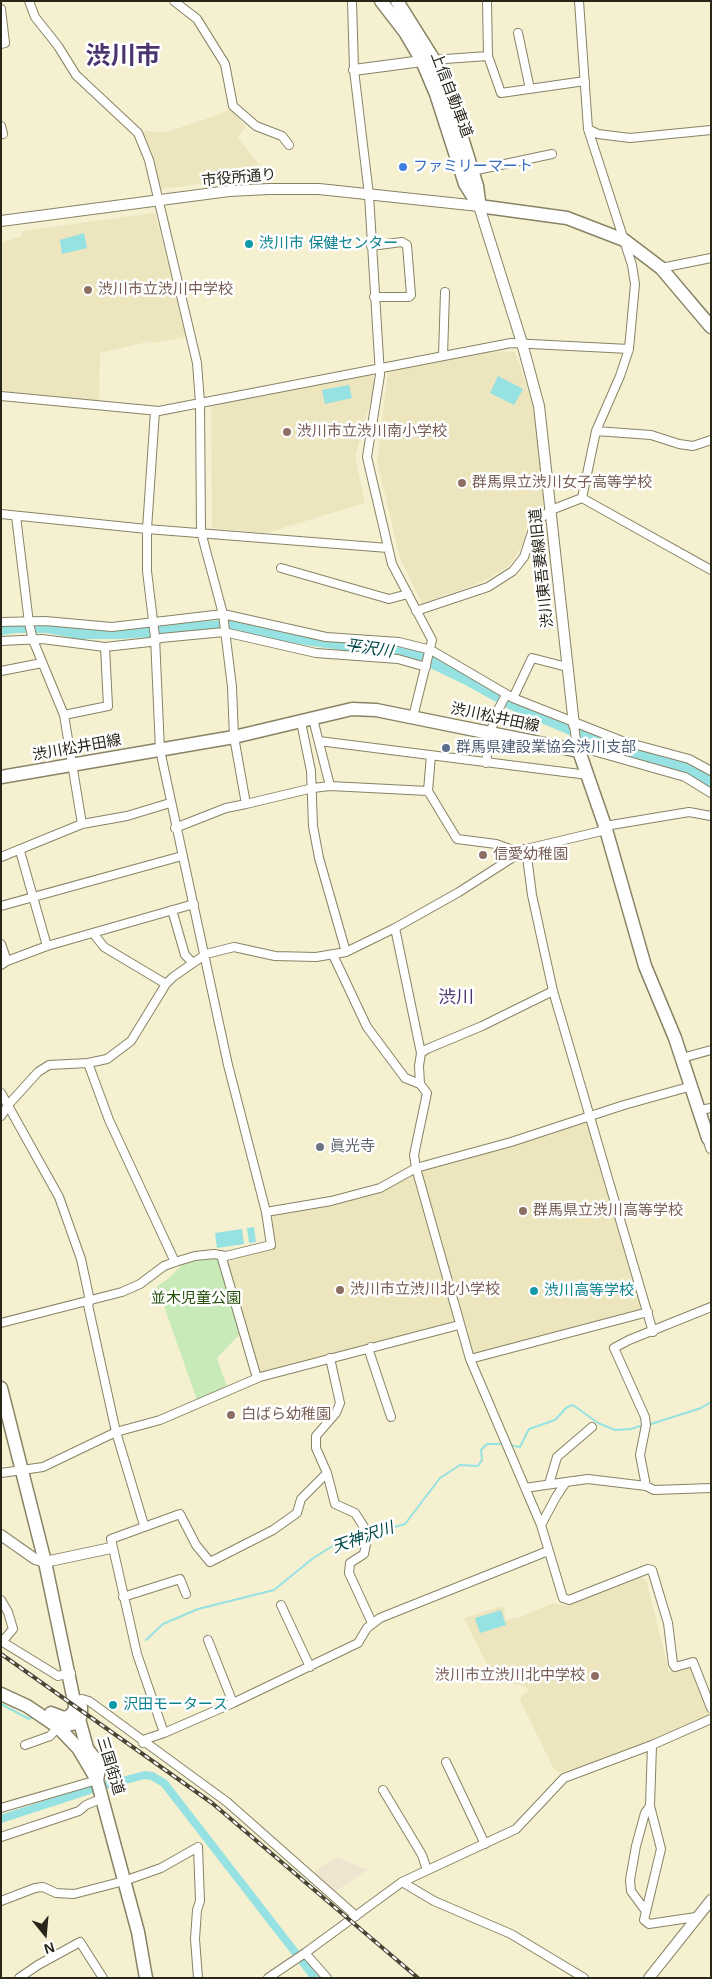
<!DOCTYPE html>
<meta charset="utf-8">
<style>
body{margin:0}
#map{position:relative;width:712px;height:1979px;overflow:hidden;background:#f5f0cf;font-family:Helvetica,sans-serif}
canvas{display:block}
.frame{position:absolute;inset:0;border:2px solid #282519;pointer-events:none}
.north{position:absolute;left:20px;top:1909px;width:50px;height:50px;-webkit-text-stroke:4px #fff;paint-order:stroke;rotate:163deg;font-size:14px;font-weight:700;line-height:20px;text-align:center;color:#282519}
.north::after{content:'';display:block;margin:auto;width:18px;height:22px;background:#282519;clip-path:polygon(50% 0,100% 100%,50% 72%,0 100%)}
</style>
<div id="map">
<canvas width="712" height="1979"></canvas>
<div class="frame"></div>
<div class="north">N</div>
</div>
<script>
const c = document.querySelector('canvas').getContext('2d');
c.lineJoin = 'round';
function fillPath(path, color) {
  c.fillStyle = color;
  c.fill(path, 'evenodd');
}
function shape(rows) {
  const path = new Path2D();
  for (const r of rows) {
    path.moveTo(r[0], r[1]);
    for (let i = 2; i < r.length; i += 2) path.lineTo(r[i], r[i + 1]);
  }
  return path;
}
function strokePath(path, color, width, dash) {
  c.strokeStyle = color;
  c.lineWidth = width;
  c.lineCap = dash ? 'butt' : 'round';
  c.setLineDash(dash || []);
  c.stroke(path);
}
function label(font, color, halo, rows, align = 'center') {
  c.font = font + ' Helvetica,"Noto Sans JP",sans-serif';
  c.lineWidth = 5;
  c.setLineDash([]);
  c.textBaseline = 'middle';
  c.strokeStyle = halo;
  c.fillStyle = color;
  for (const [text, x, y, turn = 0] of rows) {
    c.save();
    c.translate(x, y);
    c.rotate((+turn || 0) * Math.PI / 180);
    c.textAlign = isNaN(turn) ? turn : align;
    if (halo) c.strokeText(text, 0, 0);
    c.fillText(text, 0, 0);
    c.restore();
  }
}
const built = shape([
 [231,109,246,127,237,137,268,175,161,189,152,152,140,131,167,132,212,117],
 [155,213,186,337,153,343,151,341,100,353,99,402,1,391,1,243,22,236,22,231],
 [487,351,515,352,534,409,544,506,527,524,523,544,510,565,486,580,422,604,400,558,377,461,388,372],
 [367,374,374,377,375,384,355,457,365,503,266,533,212,528,211,406],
 [590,1121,642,1310,471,1355,420,1170],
 [410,1176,414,1176,455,1321,258,1375,224,1259,275,1246,270,1216,335,1204,379,1191],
 [636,1576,646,1579,669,1672,690,1665,710,1716,639,1746,560,1773,554,1769,520,1700,523,1695,528,1691,527,1687,499,1680,487,1664,464,1618,503,1606,506,1620,521,1617,554,1603,565,1606]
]);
const industrial = shape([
 [338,1857,367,1870,335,1892,315,1873,316,1870]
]);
const green = shape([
 [211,1258,220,1259,241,1333,217,1358,227,1387,197,1400,157,1286,168,1279,185,1262]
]);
const water = shape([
 [84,233,87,248,62,254,60,240],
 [498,376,523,389,514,405,490,393],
 [349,385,352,398,325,404,322,390],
 [254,1227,256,1242,249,1243,247,1228],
 [242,1229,244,1244,217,1248,215,1233],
 [501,1610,506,1625,480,1633,475,1618]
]);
const stream = shape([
 [648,1425,701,1408,711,1402],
 [509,1445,520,1447,529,1429,555,1420,567,1407,573,1405,598,1423,615,1430,631,1429,643,1425],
 [368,1535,405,1524,440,1478,460,1465,478,1466,482,1460,481,1450,487,1444,504,1444],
 [146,1640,163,1624,198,1609,274,1590,312,1559,334,1545,363,1536],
 [1,1704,29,1719,32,1717]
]);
const canal = shape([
 [106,1785,145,1775,152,1776,164,1783,315,1978],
 [1,1819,96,1788]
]);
const river = shape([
 [1,629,16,627,47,627,80,633,120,633,237,625,285,636,417,655,465,678,512,704,594,739,688,768,711,783]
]);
const minor = shape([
 [29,1,35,17,58,46,76,75,138,133,149,160,197,363,200,403,201,532,223,614,232,687,234,737,246,804,313,788,330,786,428,791],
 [174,1,197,19,225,64,233,106,256,126,282,136,289,145],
 [352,1,354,70,369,195,380,375,367,457,392,564,432,640,413,717],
 [487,1,488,56,501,93,585,81],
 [579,1,588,129,632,265,635,284,629,349,620,376,596,431,582,498],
 [1,9,5,43,1,44],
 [518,33,530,89],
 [431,60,488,56],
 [1,126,3,134],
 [588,129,598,134,630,138,711,130],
 [472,171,552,154],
 [371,246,402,242,407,245,411,295,409,297,374,297],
 [661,268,711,258],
 [443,356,445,292],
 [1,396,159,411,511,343,629,349],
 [596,431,651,435,679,444,693,446,711,440],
 [1,514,147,529,388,548],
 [16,516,29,623,33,640,64,715,82,824],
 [281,568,389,599,408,594],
 [416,611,488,587,513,571,524,557,535,523,551,510,582,498,711,570],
 [1,622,45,621,112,627,223,614,326,637,399,642,431,650,513,698,622,741,689,759,711,771],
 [1,641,42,639,105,647,150,642,161,638,224,632,316,653,398,659,426,667],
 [1,671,42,663],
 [513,698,532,658,567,667],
 [64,715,108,706,105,647],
 [313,719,330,786],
 [301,722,311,771,313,826,319,858,346,952],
 [574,725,576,740],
 [319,741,588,775],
 [579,751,590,750,685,777,711,793],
 [431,755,428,791,457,839,496,844,513,850,526,849,532,895,553,991,653,1332],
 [486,763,490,733,499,708,506,695],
 [605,826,689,812,711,816],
 [175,828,226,808,246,804],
 [20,851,47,946],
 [1,857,82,824,127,816,170,803],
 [1,906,182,856],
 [172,910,185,955,193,963],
 [395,928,421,1053],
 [93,933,104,947,166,984],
 [1,944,7,961],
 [333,955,367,1027,405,1078,420,1084,427,1093,414,1155,416,1168,470,1359,541,1525,563,1598,569,1600,648,1569,652,1570,668,1623,673,1664,675,1667,693,1662,711,1708],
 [1,965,7,961,47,946,194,904],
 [682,1058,711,1050],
 [88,1063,109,1120,175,1262],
 [420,1084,419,1066,421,1053,427,1049,482,1026,553,991],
 [1,1093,59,1197,81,1259,90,1301,88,1305,116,1432,144,1525],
 [700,1110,711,1108],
 [1,1116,9,1104,38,1072,49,1065,88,1063,107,1059,131,1041,166,984,173,977,206,954,234,947,275,956,316,957,346,952,395,928,459,892,526,849,606,830],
 [266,1212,331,1201,380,1188,416,1168,511,1142,624,1105,692,1086],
 [221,1255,257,1378],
 [1,1323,122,1292,140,1284,164,1266,175,1262,195,1256,214,1254,226,1256,271,1245,266,1212,228,1065,160,750,155,637,147,571,147,529,155,411],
 [371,1347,369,1351,391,1417],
 [470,1359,648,1312],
 [1,1473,43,1467,116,1432,160,1420,260,1377,459,1325],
 [327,1473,335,1504,355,1513,364,1527,366,1544,364,1554,350,1563,349,1573,372,1623],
 [549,1484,557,1457,592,1427],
 [646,1486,654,1490,711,1488],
 [525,1488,566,1482],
 [541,1525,556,1497,566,1482,588,1479,646,1486,640,1455,646,1425,645,1417,614,1348,629,1340,711,1307],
 [123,1597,180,1579,186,1594],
 [1,1600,8,1612,13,1629,2,1642],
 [281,1605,310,1667],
 [208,1640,233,1703],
 [1,1641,58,1676,71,1673],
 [74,1701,82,1699,89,1701,227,1802,356,1916],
 [164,1733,137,1654,111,1539,180,1514,196,1545,210,1562,273,1530,297,1513,301,1499,327,1473,316,1448,316,1436,336,1413,340,1403,330,1358],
 [143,1743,146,1739,164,1733,233,1703,358,1643,367,1628,380,1618,548,1551],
 [25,1745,50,1736,58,1727],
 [652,1745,650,1806,661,1849,644,1920,649,1924,696,1917],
 [446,1762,485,1844],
 [383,1790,422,1855,427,1870],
 [1,1808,97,1780],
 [1,1837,79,1811,86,1805,103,1798],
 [402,1882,434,1901,511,1934,584,1978],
 [1,1901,35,1888,43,1887,56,1893,74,1894,124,1881,161,1868,198,1847,200,1901,197,1910,195,1939,198,1978],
 [645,1910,631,1891,630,1880,636,1846,645,1813,650,1806],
 [305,1953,327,1978],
 [19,1978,38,1965,80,1942,103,1978],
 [268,1978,305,1953,402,1882,516,1829,564,1778,652,1745,711,1719]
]);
const tertiary = shape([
 [354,70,422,61],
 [1,221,229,191,269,189,319,189,479,206,522,343,539,406,574,725],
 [708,1138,711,1148],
 [1,1535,35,1559,45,1562,111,1548],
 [649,1978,711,1900]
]);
const primary = shape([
 [1,777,234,737,352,709,376,710,579,751,605,826,645,966,675,1038,708,1138,711,1138],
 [1,1388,45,1562,74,1701,89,1755]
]);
const trunk = shape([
 [381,1,405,32,422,61,436,94,465,184,479,206],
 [397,1,434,60,448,93,477,186,479,201],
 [479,206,567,218,624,240,661,268,711,327],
 [1,1694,27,1706,58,1727,78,1748,97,1780,138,1932,146,1978],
 [51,1713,64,1718,70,1716,74,1711,76,1705],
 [58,1727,77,1723,81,1715,81,1707],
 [84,1745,96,1760,99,1770,97,1780]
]);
const rail = shape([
 [1,1654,212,1803,418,1978]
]);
const markers = [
 [403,167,5,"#3f7fe0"],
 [249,244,5,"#0f9aa8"],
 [88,290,5,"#8d6e63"],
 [287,432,5,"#8d6e63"],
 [462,483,5,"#8d6e63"],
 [446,748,5,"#5c6f8a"],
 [483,855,5,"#8d6e63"],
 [320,1147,5,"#6b7280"],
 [523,1211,5,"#8d6e63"],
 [340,1290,5,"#8d6e63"],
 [534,1291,5,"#0f9aa8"],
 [231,1415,5,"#8d6e63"],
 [595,1676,5,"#8d6e63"],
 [113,1705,5,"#0f9aa8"]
];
const streetNames = [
 ["上信自動車道",451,95,69],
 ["市役所通り",239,178,-5],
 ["渋川東吾妻線旧道",542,568,-96],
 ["渋川松井田線",495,718,12],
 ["渋川松井田線",77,748,-10],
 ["三国街道",110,1766,73]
];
const shopNames = [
 ["ファミリーマート",413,167]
];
const cultureNames = [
 ["渋川市 保健センター",259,244],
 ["渋川高等学校",544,1291],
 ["沢田モータース",123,1705]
];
const educationNames = [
 ["渋川市立渋川中学校",98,290],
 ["渋川市立渋川南小学校",297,432],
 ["群馬県立渋川女子高等学校",472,483],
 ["信愛幼稚園",493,855],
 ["群馬県立渋川高等学校",533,1211],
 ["渋川市立渋川北小学校",350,1290],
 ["白ばら幼稚園",241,1415],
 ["渋川市立渋川北中学校",585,1676,"right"]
];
const serviceNames = [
 ["群馬県建設業協会渋川支部",456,748]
];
const worshipNames = [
 ["眞光寺",330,1147]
];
const parkNames = [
 ["並木児童公園",196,1299]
];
const waterNames = [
 ["平沢川",369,649,8],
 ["天神沢川",363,1538,-19]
];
const quarterNames = [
 ["渋川",456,998]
];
const townNames = [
 ["渋川市",123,57]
];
fillPath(built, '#ece5bd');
fillPath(industrial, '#eee4cf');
fillPath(green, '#c8eab9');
fillPath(water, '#96e2e2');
strokePath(stream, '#96e2e2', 2);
strokePath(canal, '#96e2e2', 8);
strokePath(river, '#96e2e2', 12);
strokePath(minor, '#888365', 10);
strokePath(tertiary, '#888365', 12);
strokePath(primary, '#888365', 15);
strokePath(trunk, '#888365', 15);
strokePath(minor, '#fff', 8);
strokePath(tertiary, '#fff', 10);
strokePath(primary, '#fff', 12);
strokePath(trunk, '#fff', 12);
strokePath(rail, '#494636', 4);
strokePath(rail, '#fff', 2, [5.5]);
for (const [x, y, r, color] of markers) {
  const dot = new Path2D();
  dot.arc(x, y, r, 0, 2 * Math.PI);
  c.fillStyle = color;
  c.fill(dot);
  strokePath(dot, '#fff', 2);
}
label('15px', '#282519', '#fff', streetNames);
label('15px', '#366cbe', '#fff', shopNames, 'left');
label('15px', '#0d838f', '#fff', cultureNames, 'left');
label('15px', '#785e54', '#fff', educationNames, 'left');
label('15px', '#4e5e75', '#fff', serviceNames, 'left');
label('15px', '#5b616d', '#fff', worshipNames, 'left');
label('15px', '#27500d', '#fff', parkNames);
label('italic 16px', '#00494a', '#fff', waterNames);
label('18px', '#4c346f', '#fff', quarterNames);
label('bold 25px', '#4c346f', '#fff', townNames);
</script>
